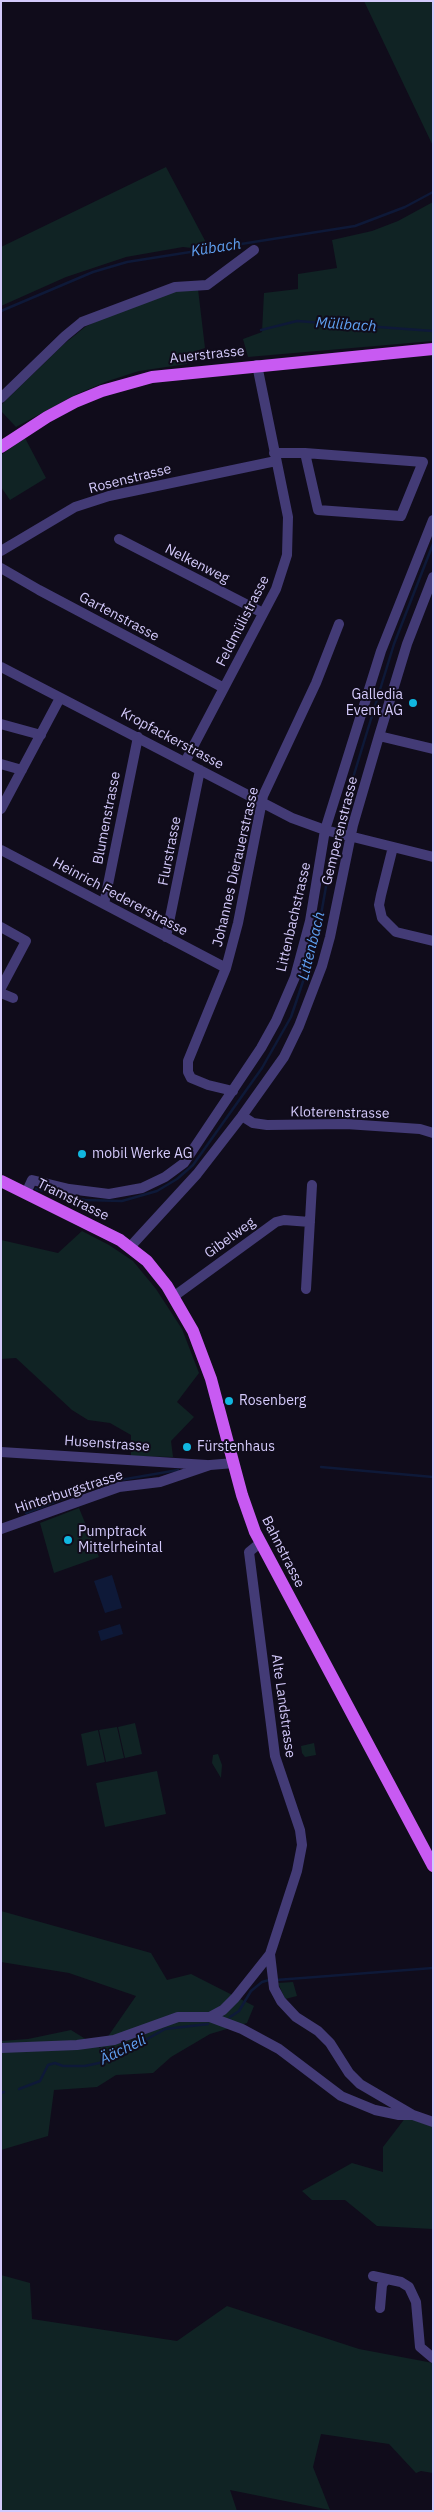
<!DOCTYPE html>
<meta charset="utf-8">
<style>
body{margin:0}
#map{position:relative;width:434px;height:2512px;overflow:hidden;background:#100c1b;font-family:"IBM Plex Sans",sans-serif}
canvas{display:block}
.frame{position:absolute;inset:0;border:2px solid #d4cafb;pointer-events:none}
</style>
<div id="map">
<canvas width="434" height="2512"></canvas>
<div class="frame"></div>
</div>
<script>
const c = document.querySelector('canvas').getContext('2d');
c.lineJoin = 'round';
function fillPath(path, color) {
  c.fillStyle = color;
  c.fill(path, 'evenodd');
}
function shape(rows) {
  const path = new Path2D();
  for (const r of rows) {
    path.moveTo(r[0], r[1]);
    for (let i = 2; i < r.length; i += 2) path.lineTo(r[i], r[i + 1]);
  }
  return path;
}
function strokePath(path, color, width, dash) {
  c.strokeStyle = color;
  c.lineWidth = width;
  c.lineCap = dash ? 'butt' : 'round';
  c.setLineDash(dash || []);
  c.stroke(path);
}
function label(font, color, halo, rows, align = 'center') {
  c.font = font + ' "IBM Plex Sans",sans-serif';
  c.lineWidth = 4;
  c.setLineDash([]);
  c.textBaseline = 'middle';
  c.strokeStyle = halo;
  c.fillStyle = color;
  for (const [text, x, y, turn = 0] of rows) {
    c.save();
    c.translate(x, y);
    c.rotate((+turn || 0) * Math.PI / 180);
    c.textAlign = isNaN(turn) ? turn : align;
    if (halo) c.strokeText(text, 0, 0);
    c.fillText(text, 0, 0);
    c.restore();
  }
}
const green = shape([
 [364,1,433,1,433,146],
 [166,167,210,250,183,247,126,257,66,277,1,306,1,247],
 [433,202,433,341,248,357,243,339,262,332,264,293,298,289,298,274,337,268,332,240,372,231,398,221],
 [198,289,205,348,187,354,187,364,139,371,108,381,77,394,16,427,1,411,1,405,64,344,85,327,109,315,175,290],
 [25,438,46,478,10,500,1,487,1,455],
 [82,1231,109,1245,133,1261,156,1289,182,1329,199,1373,177,1402,194,1417,171,1441,173,1457,131,1456,131,1435,110,1423,88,1420,72,1410,16,1358,1,1359,1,1240,58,1253],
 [79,1508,99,1557,54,1573,40,1523],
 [135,1723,142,1754,125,1758,118,1727],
 [117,1727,124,1758,106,1762,99,1730],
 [98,1730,105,1762,87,1766,81,1734],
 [314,1743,316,1755,305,1757,302,1753,301,1746],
 [218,1754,222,1765,221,1778,212,1763,213,1755],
 [157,1771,166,1814,105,1827,96,1783],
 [1,1911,151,1953,167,1980,191,1974,254,2006,247,2023,210,2034,171,2057,153,2073,116,2075,97,2087,54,2090,48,2136,1,2150,1,2041,28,2039,71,2030,100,2048,136,1996,69,1973,1,1962],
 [293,1982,297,1996,285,1999,278,1983],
 [406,2117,433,2127,433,2229,377,2226,345,2200,312,2200,302,2191,352,2163,383,2172,383,2147],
 [1,2275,30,2283,32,2319,177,2341,227,2306,359,2349,433,2363,433,2473,421,2471,416,2473,389,2444,321,2434,313,2467,330,2510,230,2490,237,2511,1,2511]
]);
const water = shape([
 [112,1575,122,1608,105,1613,94,1581],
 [120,1624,123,1634,101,1641,98,1631]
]);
const stream = shape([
 [1,311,93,272,127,262,355,226,405,207,433,192],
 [261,330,297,321,433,331],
 [337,830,394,644,433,544],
 [36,1189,85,1200,122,1201,157,1191,177,1179,193,1165,262,1068,291,1017,316,943,335,836],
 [321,1467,433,1477],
 [26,1513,103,1483,178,1470],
 [276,1980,433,1968],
 [230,2017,239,2011,251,1991,262,1982,269,1980],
 [19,2089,40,2081,48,2065,55,2063,63,2066,85,2066,108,2061,165,2029,208,2024],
 [1,2093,4,2092]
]);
const minor = shape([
 [1,398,65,336,82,322,175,287,207,285,254,250],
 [274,453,305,453,318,454,423,462,401,516,373,514,318,510,305,453],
 [119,539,263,613],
 [1,551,75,507,109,496,276,461],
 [1,568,39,590,224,688],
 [1,667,292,818,325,830,433,857],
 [1,724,41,735],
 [379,736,433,749],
 [185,762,276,589,287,555,288,517,257,365],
 [1,764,22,770],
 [1,809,60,698],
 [393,847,381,895,379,905,382,918,396,932,433,941],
 [1,850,226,968],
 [104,904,138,737],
 [1,927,26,941,1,988],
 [166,937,200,770],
 [1,993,13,998],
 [233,1091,208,1085,191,1078,188,1072,188,1061,226,968,238,923,263,796,316,683,339,624],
 [242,1116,253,1123,267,1125,346,1124,420,1129,433,1133],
 [26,1193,32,1180,69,1189,109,1194,142,1188,165,1177,184,1163,261,1048,276,1021,295,977,310,921,325,830,381,651,433,520],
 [130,1247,197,1174,242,1116,284,1057,299,1026,322,966,330,937,353,825,379,736,407,644,433,577],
 [306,1289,312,1185],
 [173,1297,276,1222,284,1220,310,1222],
 [1,1452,207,1465],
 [1,1529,119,1487,160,1482,210,1465,234,1463],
 [260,1543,249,1552,275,1756,300,1830,302,1845,297,1871,270,1954,274,1988,281,2001,296,2017,318,2031,330,2043,349,2073,360,2084,413,2115,433,2122],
 [210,2017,223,2010,235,1998,270,1954],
 [1,2048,77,2045,114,2040,178,2017,210,2017,242,2029,279,2049,341,2096,375,2110,399,2115,412,2115],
 [373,2276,401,2282,409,2287,416,2302,420,2347,433,2358],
 [380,2308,382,2285,386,2279]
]);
const major = shape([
 [1,447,47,417,75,402,102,391,152,377,433,349],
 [1,1181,120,1240,147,1261,167,1286,193,1331,211,1379,242,1495,255,1532,433,1866]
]);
const markers = [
 [413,703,5,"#11b7e0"],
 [82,1154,5,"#11b7e0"],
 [229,1401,5,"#11b7e0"],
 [187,1447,5,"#11b7e0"],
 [68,1540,5,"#11b7e0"]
];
const streetNames = [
 ["Auerstrasse",207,355,-6],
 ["Rosenstrasse",130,479,-14],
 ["Nelkenweg",197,564,27],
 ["Gartenstrasse",119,617,28],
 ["Feldmülistrasse",243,621,-63],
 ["Kropfackerstrasse",172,739,28],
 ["Blumenstrasse",107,818,-79],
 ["Gemperenstrasse",340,831,-76],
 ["Flurstrasse",170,851,-79],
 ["Johannes Dierauerstrasse",236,867,-77],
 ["Heinrich Federerstrasse",120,897,28],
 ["Littenbachstrasse",294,917,-77],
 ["Kloterenstrasse",340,1113,1],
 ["Tramstrasse",73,1200,26],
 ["Gibelweg",230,1238,-36],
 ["Husenstrasse",107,1444,4],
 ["Hinterburgstrasse",69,1492,-18],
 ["Bahnstrasse",283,1552,63],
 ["Alte Landstrasse",283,1706,82]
];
const poiNames = [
 ["Galledia",403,695,"right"],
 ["Event AG",403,711,"right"],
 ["mobil Werke AG",92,1154],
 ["Rosenberg",239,1401],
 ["Fürstenhaus",197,1447],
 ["Pumptrack",78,1532],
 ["Mittelrheintal",78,1548]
];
const waterNames = [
 ["Kübach",216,248,-9],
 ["Mülibach",346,325,4],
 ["Littenbach",312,946,-76],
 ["Äächeli",123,2050,-26]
];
fillPath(green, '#102324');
fillPath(water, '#0e1938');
strokePath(stream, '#0e1938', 2.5);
strokePath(minor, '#433b76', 10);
strokePath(major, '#c85af2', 12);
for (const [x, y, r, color] of markers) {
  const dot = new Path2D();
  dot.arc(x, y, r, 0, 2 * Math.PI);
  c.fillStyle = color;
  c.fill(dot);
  strokePath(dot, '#100c1b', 2);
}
label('14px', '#d4cafb', '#100c1b', streetNames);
label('14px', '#d4cafb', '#100c1b', poiNames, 'left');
label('italic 15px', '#60a1f3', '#100c1b', waterNames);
</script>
